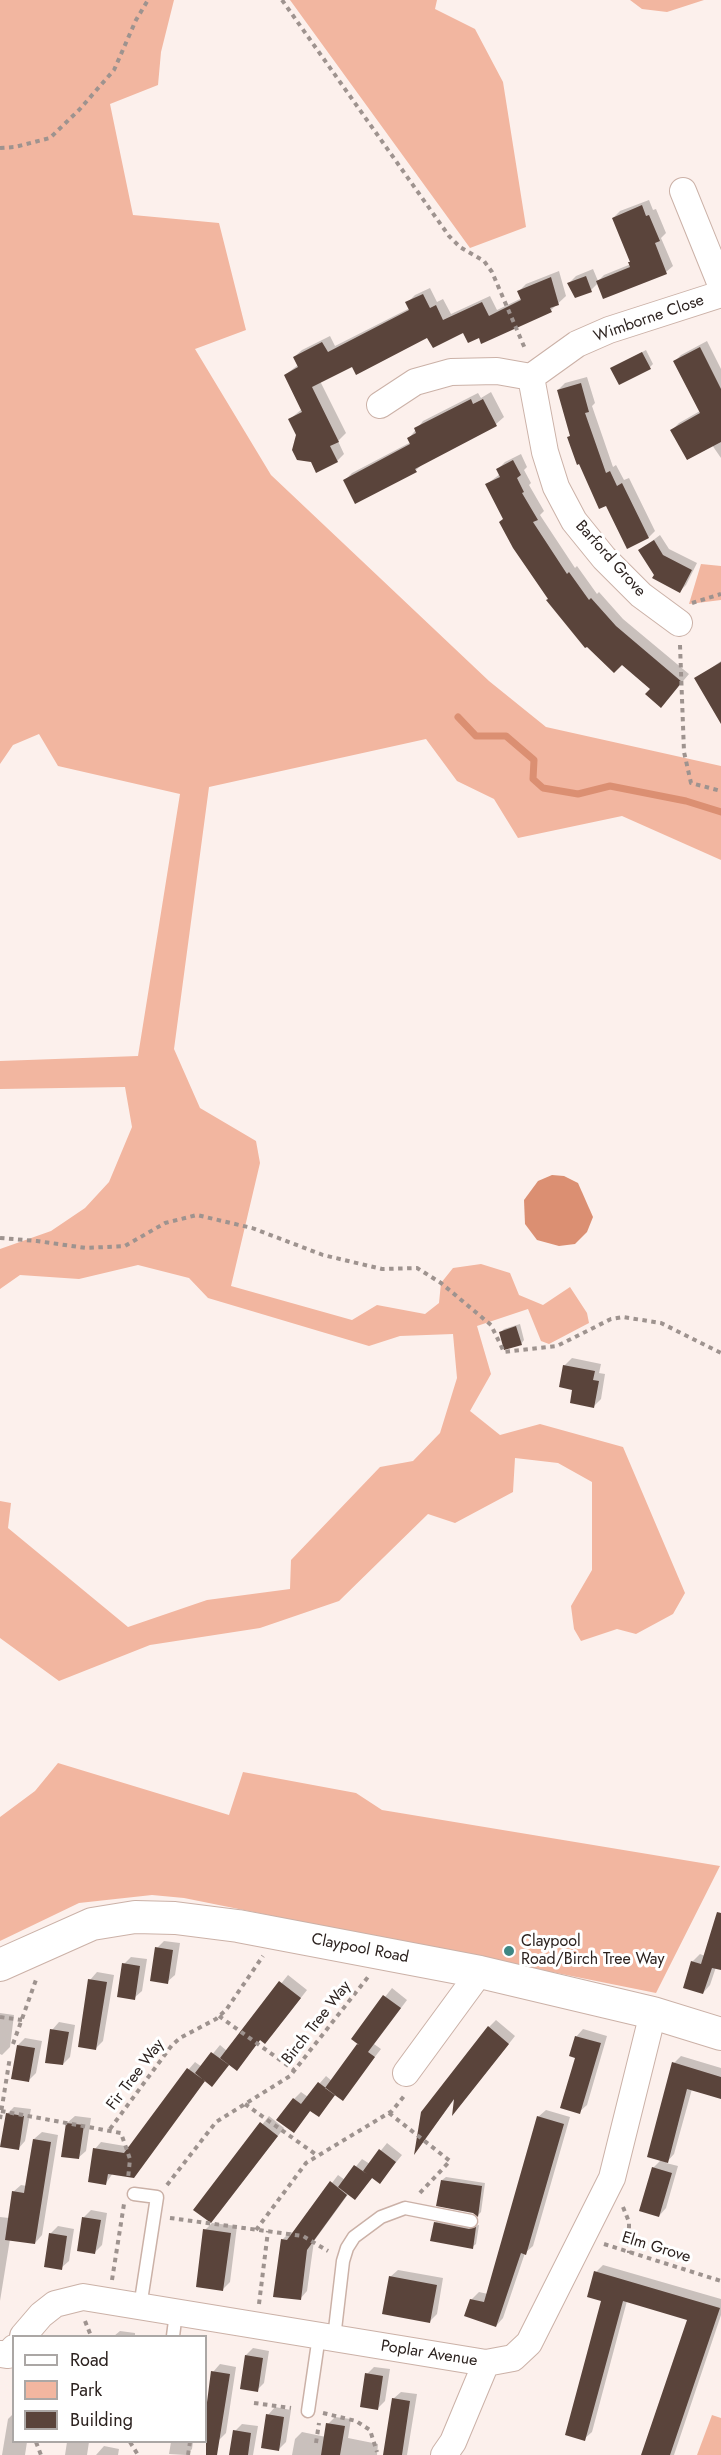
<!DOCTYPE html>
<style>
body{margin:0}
#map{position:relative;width:721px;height:2455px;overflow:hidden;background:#fcf0ec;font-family:Jost,sans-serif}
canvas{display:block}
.legend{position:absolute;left:12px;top:2335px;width:195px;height:108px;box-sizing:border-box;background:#fff;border:2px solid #aba7a5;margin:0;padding:8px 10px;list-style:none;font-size:18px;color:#2c221f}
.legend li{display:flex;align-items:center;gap:12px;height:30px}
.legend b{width:30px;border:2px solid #aba7a5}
</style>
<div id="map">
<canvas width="721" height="2455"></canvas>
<ul class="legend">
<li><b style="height:8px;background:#fff"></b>Road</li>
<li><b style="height:16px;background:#f2b6a0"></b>Park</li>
<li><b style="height:16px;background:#5a443b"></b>Building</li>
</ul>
</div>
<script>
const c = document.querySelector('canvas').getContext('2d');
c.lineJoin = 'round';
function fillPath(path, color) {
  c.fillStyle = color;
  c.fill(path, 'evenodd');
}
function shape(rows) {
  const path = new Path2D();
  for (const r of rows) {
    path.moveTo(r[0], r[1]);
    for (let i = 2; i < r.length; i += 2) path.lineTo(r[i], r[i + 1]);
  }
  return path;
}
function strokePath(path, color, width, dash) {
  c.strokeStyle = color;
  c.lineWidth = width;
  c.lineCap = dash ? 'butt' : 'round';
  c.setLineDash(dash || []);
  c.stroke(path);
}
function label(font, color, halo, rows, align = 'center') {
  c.font = font + ' Jost,sans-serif';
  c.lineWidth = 6;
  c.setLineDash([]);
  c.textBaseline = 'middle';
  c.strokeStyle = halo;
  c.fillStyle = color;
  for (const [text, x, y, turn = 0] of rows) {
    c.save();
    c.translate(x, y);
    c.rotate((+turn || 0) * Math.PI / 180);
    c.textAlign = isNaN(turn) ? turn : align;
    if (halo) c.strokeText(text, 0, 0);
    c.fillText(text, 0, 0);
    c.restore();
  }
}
const green = shape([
 [0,0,174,0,161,52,158,85,110,104,133,215,219,223,246,330,195,349,271,475,489,681,546,727,721,766,721,860,622,816,518,838,494,799,457,781,426,739,209,787,174,1049,200,1108,256,1141,260,1163,231,1286,352,1320,377,1305,425,1314,439,1303,441,1283,453,1268,481,1264,510,1273,519,1295,543,1305,570,1287,587,1313,589,1323,549,1344,541,1341,528,1309,477,1326,491,1374,470,1411,500,1435,540,1424,623,1447,685,1593,673,1614,636,1634,617,1629,581,1641,574,1629,571,1606,592,1570,592,1482,558,1463,515,1458,513,1492,455,1523,428,1514,339,1601,260,1628,150,1645,59,1681,0,1638,0,1501,11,1503,8,1528,128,1627,207,1600,290,1589,291,1560,380,1467,413,1461,440,1433,457,1378,453,1334,400,1336,369,1346,208,1298,189,1278,138,1265,79,1279,20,1275,0,1289,0,1249,51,1231,85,1208,109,1182,132,1127,125,1087,0,1089,0,1061,138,1056,180,794,58,766,39,734,13,745,0,764],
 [290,0,437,0,435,9,475,29,503,82,526,227,470,248],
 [630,0,704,0,667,12,642,9],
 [701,564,721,566,721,600,689,604],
 [58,1763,229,1815,243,1772,356,1793,382,1810,720,1866,656,1993,184,1898,152,1895,79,1903,0,1941,0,1817,35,1791],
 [712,2415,721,2418,721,2455,697,2455]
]);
const water = shape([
 [552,1175,564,1176,578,1183,593,1217,587,1232,575,1244,559,1246,537,1240,525,1224,524,1200,538,1181]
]);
const shadow = shape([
 [649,200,653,210,656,209,666,233,661,238,673,266,666,272,604,297,598,283,591,290,576,296,569,283,576,276,593,269,598,281,604,275,631,264,631,261,613,218,620,211],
 [559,271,566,296,551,310,479,336,464,331,428,336,352,365,320,381,346,433,338,441,344,454,337,461,298,435,290,419,302,409,285,375,298,365,294,357,302,350,330,336,335,346,410,308,407,303,415,295,430,288,437,302,443,299,451,314,490,296,497,310,522,298,519,291,526,284],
 [707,341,721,369,721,458,712,445,672,430,679,423,700,411,674,362,681,355],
 [646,350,653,364,650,367,612,368],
 [587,377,595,403,592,406,613,467,616,465,624,480,629,478,655,531,649,537,607,504,569,437,571,435,558,390,565,383],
 [491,392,504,417,496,424,424,463,416,470,345,480,352,473,411,442,409,438,423,421,478,393,481,398],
 [521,454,527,467,524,470,531,483,529,485,544,511,540,515,575,568,577,566,597,594,599,592,623,619,689,674,668,699,652,688,549,599,487,484,500,474,498,469,505,462],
 [660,535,669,549,697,563,686,585,680,591,655,575,640,550],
 [721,661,721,704,696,679],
 [520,1324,524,1340,521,1344,501,1332,504,1329],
 [572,1358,601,1364,599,1373,605,1374,601,1399,594,1406,574,1389,564,1366],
 [721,1931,721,1969,716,1967,710,1985,703,1993,692,1962,700,1954,705,1956],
 [164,1941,180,1943,175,1975,167,1982,157,1948],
 [131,1957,147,1959,142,1991,134,1998,124,1964],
 [97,1972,114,1975,103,2041,96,2048,90,1980],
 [288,1975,307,1990,272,2035,261,2039,237,2069,230,2064,212,2085,206,2080,113,2173,106,2183,95,2149,101,2142,131,2147,189,2069,195,2062,202,2067,220,2045,227,2051],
 [392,1988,407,2000,374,2044,381,2049,342,2099,336,2094,319,2115,311,2110,294,2131,294,2099,301,2092,308,2097,326,2076,332,2081,360,2044,353,2038],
 [0,2013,14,2015,10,2047,2,2055,0,2054],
 [496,2020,515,2036,459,2107,456,2097,416,2150,489,2027],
 [59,2022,75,2025,70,2057,63,2064,52,2030],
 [583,2029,607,2036,587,2105,579,2112,576,2037],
 [25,2038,42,2041,36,2073,29,2080,18,2045],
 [681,2056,721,2068,721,2097,692,2089,674,2154,666,2163,678,2166,666,2208,659,2216,653,2168,661,2160,674,2063],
 [14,2107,31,2109,25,2141,18,2149,7,2114],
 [546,2110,570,2117,533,2246,525,2253,503,2318,496,2326,471,2300,479,2292,488,2294,538,2117],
 [75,2116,91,2118,86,2151,78,2158,67,2123],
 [269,2116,284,2128,218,2214,195,2209],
 [42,2132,58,2135,42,2235,35,2243,10,2239,0,2301,0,2217,9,2218,13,2192,21,2185,27,2186,34,2139],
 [387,2143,402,2155,380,2182,373,2177,355,2198,349,2193,314,2241,307,2291,300,2299,282,2240,290,2232,294,2233,338,2175,345,2180,362,2159,370,2164],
 [446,2177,485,2183,481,2212,478,2215,442,2180],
 [91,2210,107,2213,102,2245,95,2252,84,2217],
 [438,2219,474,2226,479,2225,476,2244,472,2247,435,2223],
 [212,2223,237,2226,230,2282,223,2289,205,2230],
 [58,2226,74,2229,69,2261,61,2268,51,2233],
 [603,2265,721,2299,721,2315,674,2455,643,2455,689,2319,627,2301,592,2432,584,2439,603,2300,596,2272],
 [398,2270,443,2278,437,2314,430,2321,390,2277],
 [120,2331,135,2333,135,2336,114,2336],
 [253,2348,269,2351,264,2383,257,2390,246,2355],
 [220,2364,236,2367,226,2433,219,2440,206,2438,206,2418,213,2372],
 [374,2367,390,2369,385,2401,378,2408,367,2374],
 [401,2392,417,2394,407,2455,385,2455,393,2399],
 [275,2407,291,2410,286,2442,279,2449,268,2415],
 [14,2413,14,2442,27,2442,25,2455,2,2455,8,2419],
 [335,2417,351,2419,348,2438,378,2444,377,2455,292,2455,295,2439,302,2432,326,2437,328,2424],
 [242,2424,258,2426,253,2455,231,2455,235,2431],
 [67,2442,89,2442,87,2455,65,2455],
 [171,2442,193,2442,192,2449,186,2455,169,2454],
 [104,2446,119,2449,118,2455,96,2455]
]);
const stream = shape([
 [458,717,476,736,506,736,534,760,533,779,543,788,578,794,610,786,686,801,721,812]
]);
const building = shape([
 [642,205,646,216,649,215,660,241,655,243,667,274,603,299,596,281,630,267,628,262,630,262,612,218],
 [586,276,592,292,575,298,567,283],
 [551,277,559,305,550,308,552,312,481,344,479,338,468,343,463,333,433,348,427,338,356,375,352,367,312,387,339,442,330,446,338,462,316,473,311,462,297,460,292,450,296,435,288,419,302,412,284,375,298,367,293,357,322,342,328,352,409,310,405,302,423,294,430,308,436,305,443,320,482,302,489,316,521,300,517,291],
 [700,347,721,389,721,442,687,460,670,430,700,413,673,361],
 [642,352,651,369,619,385,610,368],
 [581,383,589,412,585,413,606,473,610,471,617,486,622,483,649,538,627,549,606,506,599,509,579,464,577,465,567,437,570,436,557,390],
 [471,399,473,404,483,399,497,426,415,469,417,472,355,504,343,480,410,444,407,438,416,433,414,428],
 [513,460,521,475,517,478,524,492,522,493,538,520,533,522,567,574,569,572,589,600,591,598,616,626,682,682,661,708,645,694,650,689,622,665,614,673,587,647,585,648,546,600,548,599,513,548,499,522,503,519,485,484,500,477,496,469],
 [654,540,663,555,692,570,680,593,652,578,654,575,638,550],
 [721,662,721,724,694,678],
 [516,1326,522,1345,504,1350,499,1332],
 [563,1365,595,1371,593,1380,599,1381,594,1408,570,1403,572,1390,559,1387],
 [717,1912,721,1913,721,1970,712,1968,703,1994,683,1988,691,1961,701,1964],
 [155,1947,173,1950,168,1984,150,1981],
 [122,1963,140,1966,135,2000,117,1997],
 [88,1979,107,1982,96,2050,78,2047],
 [279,1981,301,1998,265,2044,260,2040,237,2071,220,2058],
 [383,1995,401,2008,368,2052,375,2057,343,2101,325,2088,357,2044,359,2045,351,2039],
 [488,2026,509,2044,452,2116,454,2099,414,2155,421,2112],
 [50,2029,69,2032,63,2065,45,2063],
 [575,2036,601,2043,580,2114,560,2108,575,2058,569,2056],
 [17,2045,35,2048,29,2082,11,2079],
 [211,2052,229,2065,212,2087,195,2073],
 [672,2062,721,2077,721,2099,687,2089,668,2163,647,2157],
 [187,2068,205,2081,134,2178,108,2174,106,2185,88,2182,93,2148,124,2153],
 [318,2082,335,2095,319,2117,310,2111,294,2133,276,2120,293,2098,301,2104],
 [6,2113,24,2116,19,2150,0,2147],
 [537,2116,564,2124,526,2255,521,2253,496,2327,464,2316,470,2299,484,2302],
 [260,2122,278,2136,211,2223,193,2210],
 [66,2123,84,2125,79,2159,61,2157],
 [33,2139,51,2142,35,2244,5,2240,12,2191,24,2193],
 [379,2149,396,2162,380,2184,372,2178,355,2200,338,2187,354,2165,367,2174,363,2171],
 [652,2167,672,2173,659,2217,639,2211],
 [441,2180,482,2186,478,2217,473,2213,436,2206],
 [330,2181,347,2195,307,2250,301,2300,273,2297,281,2239,287,2240],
 [82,2217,101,2220,95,2254,77,2251],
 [434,2222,469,2229,476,2227,473,2249,430,2241],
 [203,2229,231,2233,223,2291,196,2287],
 [49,2233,67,2236,62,2270,44,2267],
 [594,2271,720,2308,670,2455,641,2455,687,2320,623,2301,585,2441,565,2435,601,2301,587,2297],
 [389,2276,437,2285,430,2323,382,2314],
 [245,2355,263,2358,258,2392,240,2389],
 [211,2371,230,2374,217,2455,206,2455,206,2410],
 [365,2373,383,2376,378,2410,360,2407],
 [392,2398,410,2401,402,2455,383,2455],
 [266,2414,284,2417,279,2451,261,2448],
 [326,2423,345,2426,340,2455,321,2455],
 [233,2430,251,2433,248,2455,229,2455]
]);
const path = shape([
 [282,0,449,236,460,247,484,261,492,272,526,351],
 [0,148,15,147,50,138,79,110,114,70,136,20,148,0],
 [692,603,721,594],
 [680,645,684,752,691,783,721,791],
 [0,1238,37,1241,86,1248,125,1246,165,1223,197,1215,252,1228,323,1255,382,1269,417,1268,441,1283,491,1325,504,1352,557,1346,611,1319,623,1317,661,1323,721,1353],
 [219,2016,294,2070],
 [0,2017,22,2020],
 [13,2044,37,1977],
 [245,2104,318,2156],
 [1,2111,121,2133,130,2159,128,2179],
 [389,2113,450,2161,418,2195],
 [0,2119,10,2057],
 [110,2129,172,2045,180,2038,216,2019,226,2010,263,1956],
 [167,2185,216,2122,290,2076,368,1977],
 [623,2207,629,2222,629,2253],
 [170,2218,303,2236,328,2251],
 [256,2230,306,2163,392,2111,404,2096],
 [604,2244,721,2281],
 [112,2280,124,2204],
 [259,2304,268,2231],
 [85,2321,91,2336],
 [254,2403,291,2408],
 [323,2413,356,2421,370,2430,377,2452],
 [36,2442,41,2455],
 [130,2442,138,2455],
 [316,2443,319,2423],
 [188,2455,190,2442]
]);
const service = shape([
 [134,2194,157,2197,140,2307],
 [173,2336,176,2313],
 [334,2338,343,2261,347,2248,354,2237,381,2217,405,2208,471,2221],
 [308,2411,319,2336]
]);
const minor = shape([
 [683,191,721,285],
 [531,377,545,452,556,487,574,521,604,558,641,595,679,623],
 [380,405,415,382,451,372,497,371,531,377,577,344,609,330,721,294],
 [406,2073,480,1972],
 [23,2336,41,2315,55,2304,83,2297,486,2363,513,2358,529,2343,612,2178,653,2013],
 [0,2354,8,2355,14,2348],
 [444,2455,453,2442,486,2363]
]);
const tertiary = shape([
 [0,1965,92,1924,135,1917,175,1918,238,1926,480,1972,653,2013,721,2034]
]);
const markers = [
 [509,1951,6,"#3f8784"]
];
const streetNames = [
 ["Wimborne Close",649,319,-19],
 ["Barford Grove",610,559,48],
 ["Claypool Road",360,1949,11],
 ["Birch Tree Way",317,2023,-52],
 ["Fir Tree Way",136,2075,-53],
 ["Elm Grove",656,2248,17],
 ["Poplar Avenue",429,2354,9]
];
const poiNames = [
 ["Claypool",521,1942],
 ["Road/Birch Tree Way",521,1960]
];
fillPath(green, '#f2b6a0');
fillPath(water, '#db8f72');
fillPath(shadow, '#0003');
strokePath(stream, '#db8f72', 7);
fillPath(building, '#5a443b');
strokePath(service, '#cbb1a7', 15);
strokePath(minor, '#cbb1a7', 28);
strokePath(tertiary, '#cbb1a7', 34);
strokePath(path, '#9e938f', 4, [4.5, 4.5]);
strokePath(service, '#fff', 12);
strokePath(minor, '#fff', 26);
strokePath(tertiary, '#fff', 32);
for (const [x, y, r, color] of markers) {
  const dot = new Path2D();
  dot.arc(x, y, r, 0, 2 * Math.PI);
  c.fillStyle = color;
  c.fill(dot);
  strokePath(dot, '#fff', 2);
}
label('16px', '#2c221f', '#fff', streetNames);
label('16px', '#2c221f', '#fff', poiNames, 'left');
</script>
